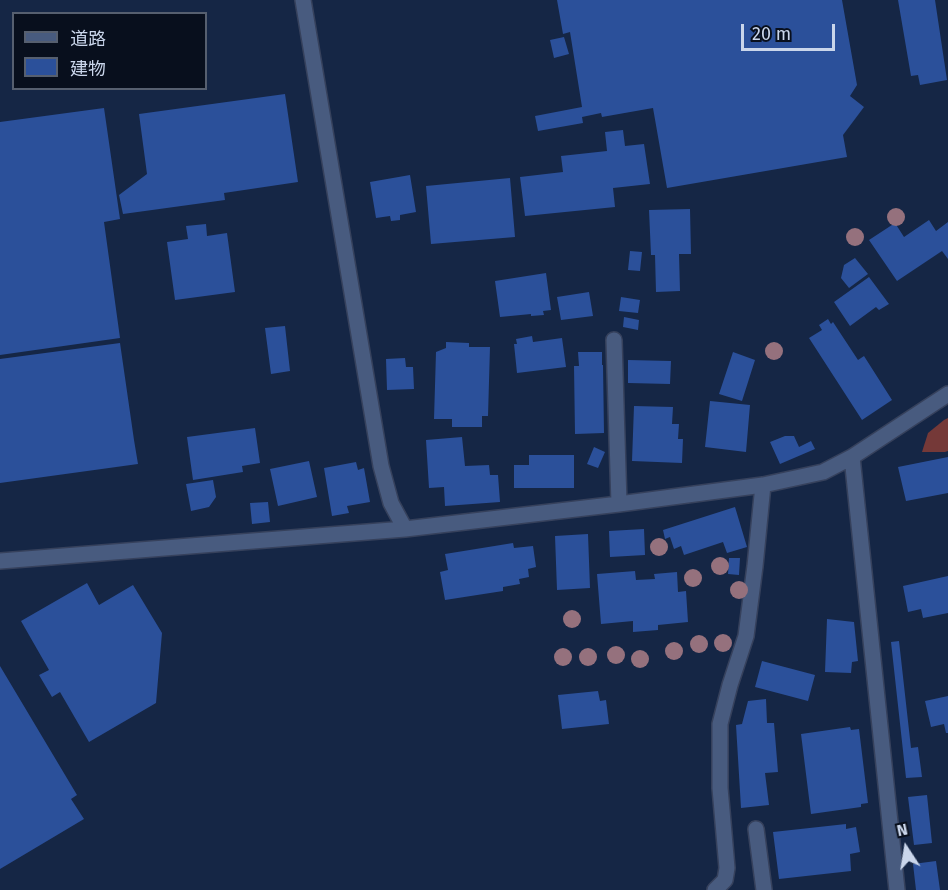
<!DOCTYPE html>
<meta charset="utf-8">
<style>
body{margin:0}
#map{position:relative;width:948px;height:890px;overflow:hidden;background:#152645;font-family:"Fira Sans","Noto Sans JP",sans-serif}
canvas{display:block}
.legend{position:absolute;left:12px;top:12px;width:195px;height:78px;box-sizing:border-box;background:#080f1d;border:2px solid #565f6f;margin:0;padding:8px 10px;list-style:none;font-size:18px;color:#cad6eb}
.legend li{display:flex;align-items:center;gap:12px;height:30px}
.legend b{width:30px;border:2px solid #565f6f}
.north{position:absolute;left:876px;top:818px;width:60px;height:60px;-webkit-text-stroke:4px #080f1d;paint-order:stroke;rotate:348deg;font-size:16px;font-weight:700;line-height:24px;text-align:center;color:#cad6eb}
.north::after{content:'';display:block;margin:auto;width:21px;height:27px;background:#cad6eb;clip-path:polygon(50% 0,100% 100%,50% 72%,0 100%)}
.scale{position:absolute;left:741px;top:24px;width:94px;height:27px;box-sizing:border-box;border:3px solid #cad6eb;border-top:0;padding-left:8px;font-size:18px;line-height:21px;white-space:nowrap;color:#cad6eb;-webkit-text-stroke:4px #080f1d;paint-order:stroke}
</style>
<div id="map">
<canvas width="948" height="890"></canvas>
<ul class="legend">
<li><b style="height:8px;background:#485b7f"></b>道路</li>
<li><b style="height:16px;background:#2b509a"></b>建物</li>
</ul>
<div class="north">N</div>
<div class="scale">20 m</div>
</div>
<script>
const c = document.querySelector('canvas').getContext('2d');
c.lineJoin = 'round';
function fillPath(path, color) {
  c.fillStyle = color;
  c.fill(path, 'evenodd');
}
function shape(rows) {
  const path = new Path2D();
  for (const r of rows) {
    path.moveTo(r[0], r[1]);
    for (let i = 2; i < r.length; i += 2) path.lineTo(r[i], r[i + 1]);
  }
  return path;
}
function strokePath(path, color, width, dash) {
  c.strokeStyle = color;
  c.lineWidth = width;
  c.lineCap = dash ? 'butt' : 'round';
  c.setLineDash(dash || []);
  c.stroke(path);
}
const green = shape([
 [948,418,948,451,945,452,922,452,928,433,944,420]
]);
const building = shape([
 [557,0,842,0,857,85,850,96,864,107,843,135,847,157,667,188,653,108,602,117,601,113,582,117,583,123,538,131,535,116,582,107,570,32,563,34],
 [898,0,935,0,947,80,920,85,918,75,911,76],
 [564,37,569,54,554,58,550,40],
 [285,94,298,182,224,193,225,200,123,214,119,195,147,174,139,114],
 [104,108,120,219,104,222,120,338,0,355,0,122],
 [623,130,625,146,644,144,650,184,613,188,615,207,525,216,520,177,563,172,561,156,607,151,605,132],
 [410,175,416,212,400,215,400,220,391,221,390,216,376,218,370,182],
 [510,178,515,237,431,244,426,186],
 [690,209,691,254,679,254,680,291,656,292,655,255,651,255,649,210],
 [929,220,936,231,948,222,948,259,942,251,897,281,869,240,895,223,904,237],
 [206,224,207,236,227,233,235,292,175,300,167,242,188,239,186,226],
 [630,251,642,252,640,271,628,270],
 [855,258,868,274,849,288,841,278,844,265],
 [546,273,551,310,543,311,544,315,531,316,531,314,500,317,495,281],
 [869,277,889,304,879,310,876,307,850,326,834,302],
 [589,292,593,316,561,320,557,297],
 [621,297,640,300,638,313,619,311],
 [624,317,639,320,638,330,623,327],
 [828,319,831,324,833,322,858,360,864,356,892,400,862,420,809,338,822,330,819,325],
 [285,326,290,371,271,374,265,328],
 [532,336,533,342,562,338,566,367,517,373,514,344,517,344,516,339],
 [446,342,469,343,469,347,490,347,488,416,482,416,482,427,452,427,452,419,434,419,436,352,446,348],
 [120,343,134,440,138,464,0,483,0,359],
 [578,352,602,352,602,365,603,365,604,433,575,434,574,366,579,366],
 [733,352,755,360,742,401,719,394],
 [405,358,406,367,413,367,414,389,387,390,386,359],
 [628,360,671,361,670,384,628,383],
 [710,401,750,405,746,452,705,447],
 [634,406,673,407,672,424,679,424,678,439,683,439,682,463,632,461],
 [255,428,260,463,242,466,243,472,193,480,187,437],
 [785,436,794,436,799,447,811,441,815,449,780,464,770,442],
 [462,437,465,466,489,465,490,475,498,475,500,502,445,506,444,487,429,488,426,440],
 [594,447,605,452,598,468,587,464],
 [529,455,574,455,574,488,514,488,514,465,529,465],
 [948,457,948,493,906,501,898,467],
 [309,461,317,497,278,506,270,469],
 [356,462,358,470,364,468,370,502,347,506,349,513,332,516,324,468],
 [213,480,216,497,209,507,191,511,186,484],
 [268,502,270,522,252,524,250,503],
 [735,507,747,547,727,553,723,542,684,555,681,546,674,549,670,537,665,539,663,530],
 [644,529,645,555,610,557,609,531],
 [588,534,590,588,557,590,555,536],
 [513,543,514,548,533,546,536,567,528,569,529,577,519,579,520,584,503,587,503,591,445,600,440,572,448,570,445,554],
 [729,558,740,558,739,575,728,574],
 [635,571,636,580,655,579,654,574,677,572,678,592,686,591,688,622,658,625,658,630,633,632,633,621,601,624,597,574],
 [948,576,948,613,923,618,921,609,908,612,903,586],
 [87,583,99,605,133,585,162,633,156,703,89,742,60,692,52,697,39,675,49,670,21,621],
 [827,619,854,622,858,661,852,662,851,673,825,672],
 [899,641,911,748,918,747,922,777,906,778,891,642],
 [762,661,815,675,808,701,755,687],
 [0,666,77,795,71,799,84,819,0,869],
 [598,691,600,701,606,700,609,724,562,729,558,695],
 [948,696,948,733,946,733,944,724,931,727,925,701],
 [766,699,767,723,774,723,778,772,765,773,769,805,741,808,736,725,742,724,748,701],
 [850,727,851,730,859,729,868,803,861,804,861,807,811,814,801,734],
 [927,795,932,843,914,845,908,797],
 [846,824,846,829,856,827,860,852,850,854,851,871,779,879,773,832],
 [936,861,940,890,916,890,913,864]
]);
const minor = shape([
 [303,0,381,466,391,503,405,529],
 [614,340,619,504],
 [852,457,897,890],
 [0,561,405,529,619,504,763,485,823,472,852,457,948,394],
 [756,829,764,890],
 [715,890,725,880,727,868,720,788,720,724,730,685,746,636,755,566,763,485]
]);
const trees = [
 [896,217],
 [855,237],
 [774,351],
 [659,547],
 [720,566],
 [693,578],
 [739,590],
 [572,619],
 [723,643],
 [699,644],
 [674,651],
 [616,655],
 [563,657],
 [588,657],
 [640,659]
];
fillPath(green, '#753938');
fillPath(building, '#2b509a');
strokePath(minor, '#36415c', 18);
strokePath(minor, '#485b7f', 15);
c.fillStyle = '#95717d';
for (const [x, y] of trees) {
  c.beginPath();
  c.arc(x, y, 9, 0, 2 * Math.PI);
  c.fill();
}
</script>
